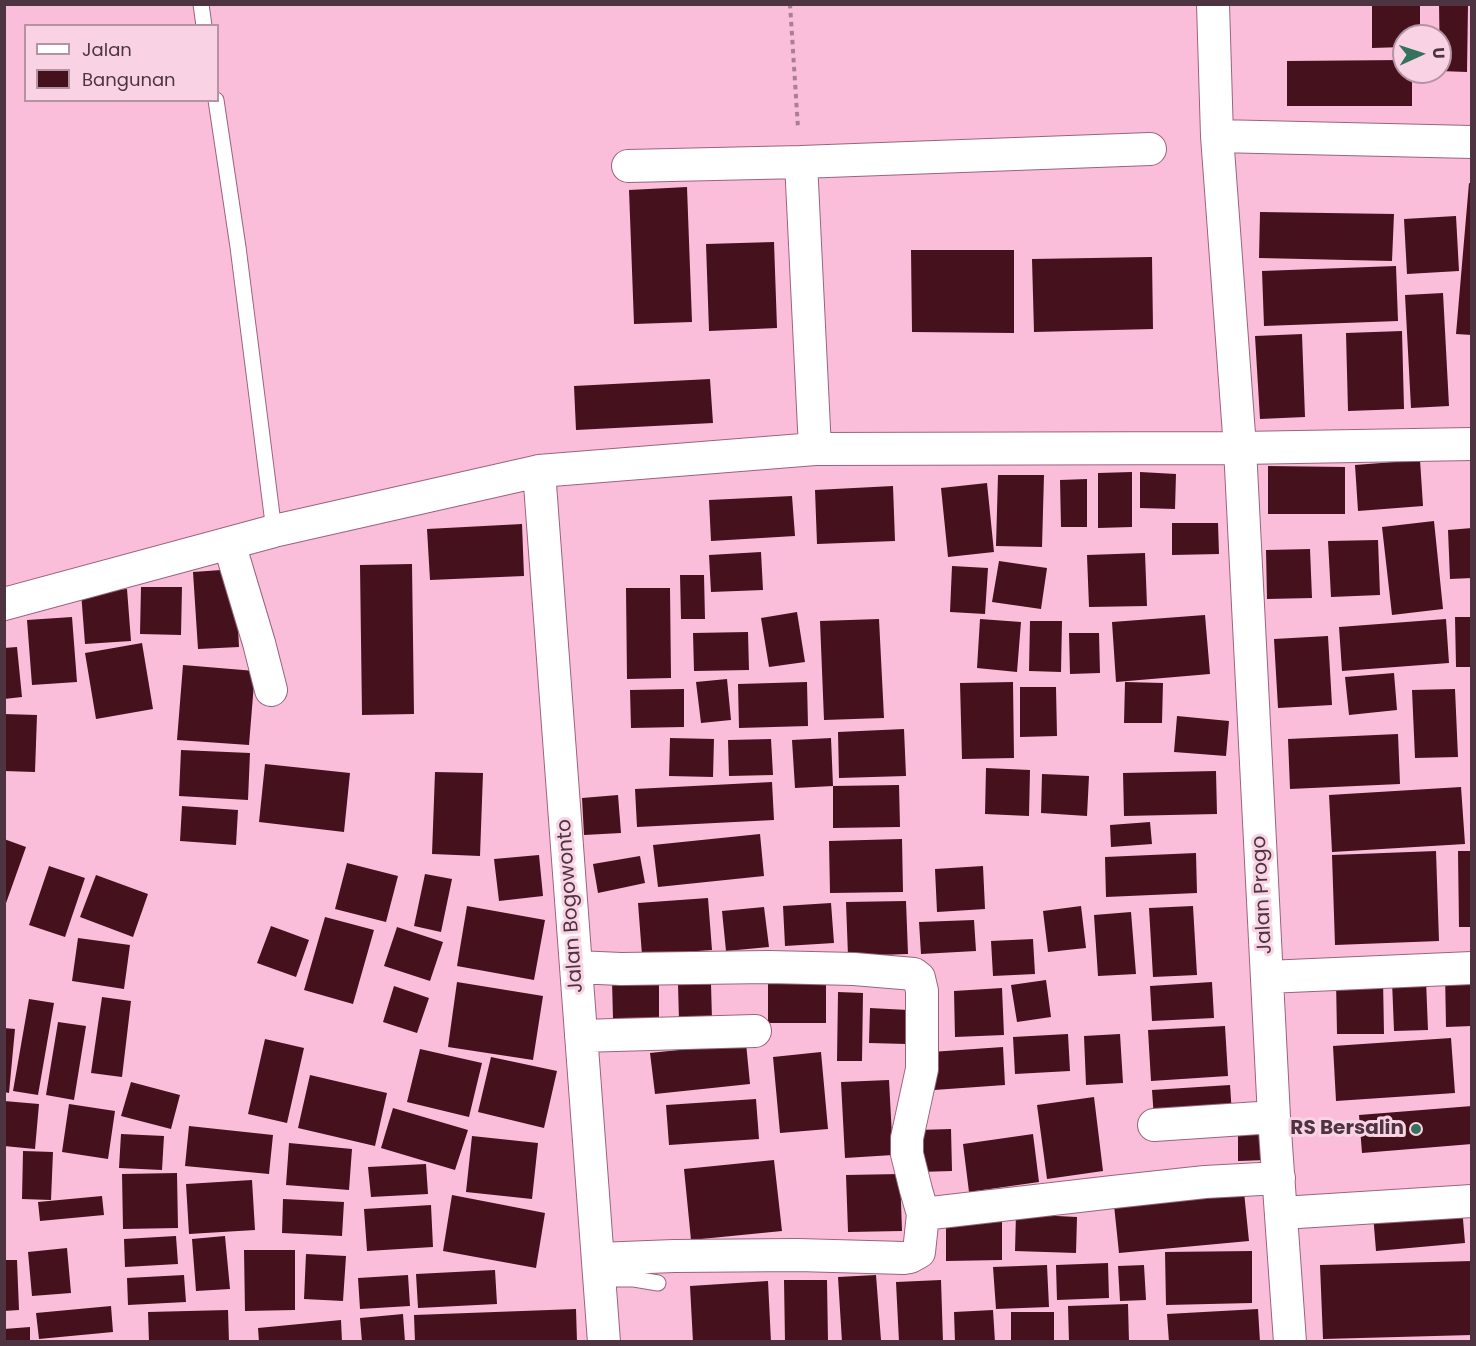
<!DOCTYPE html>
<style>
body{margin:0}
#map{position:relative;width:1476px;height:1346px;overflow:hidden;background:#fbbeda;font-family:Poppins,sans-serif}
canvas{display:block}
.frame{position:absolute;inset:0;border:6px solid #4d3440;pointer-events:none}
.legend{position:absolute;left:24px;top:24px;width:195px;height:78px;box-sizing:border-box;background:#f9d3e4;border:2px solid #b493a2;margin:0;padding:8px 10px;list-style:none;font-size:18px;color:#4d3440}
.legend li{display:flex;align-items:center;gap:12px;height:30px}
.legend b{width:30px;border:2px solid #b493a2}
.north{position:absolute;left:1392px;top:24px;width:60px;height:60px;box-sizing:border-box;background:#f9d3e4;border:2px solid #b493a2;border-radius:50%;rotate:87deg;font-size:16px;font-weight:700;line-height:24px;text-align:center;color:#4d3440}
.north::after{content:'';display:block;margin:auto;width:21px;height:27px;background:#34725e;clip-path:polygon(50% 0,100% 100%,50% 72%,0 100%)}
</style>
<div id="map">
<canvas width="1476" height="1346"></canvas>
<div class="frame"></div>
<ul class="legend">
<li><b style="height:8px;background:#fff"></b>Jalan</li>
<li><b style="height:16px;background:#44111d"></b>Bangunan</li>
</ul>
<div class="north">U</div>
</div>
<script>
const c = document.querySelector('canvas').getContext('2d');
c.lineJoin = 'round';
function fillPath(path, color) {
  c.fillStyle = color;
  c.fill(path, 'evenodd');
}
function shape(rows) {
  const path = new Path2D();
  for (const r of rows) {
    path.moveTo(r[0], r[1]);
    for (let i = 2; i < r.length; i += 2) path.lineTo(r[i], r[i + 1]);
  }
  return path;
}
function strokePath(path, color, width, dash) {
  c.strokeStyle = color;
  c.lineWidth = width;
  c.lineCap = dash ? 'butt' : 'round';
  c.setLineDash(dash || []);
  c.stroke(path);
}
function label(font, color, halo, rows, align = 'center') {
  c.font = font + ' Poppins,sans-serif';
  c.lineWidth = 6;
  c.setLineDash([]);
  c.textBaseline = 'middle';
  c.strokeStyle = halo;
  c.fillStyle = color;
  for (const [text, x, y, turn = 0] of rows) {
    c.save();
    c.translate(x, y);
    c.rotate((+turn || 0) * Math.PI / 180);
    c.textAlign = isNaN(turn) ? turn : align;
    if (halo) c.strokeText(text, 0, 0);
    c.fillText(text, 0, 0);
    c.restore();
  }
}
const building = shape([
 [1372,4,1420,4,1420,36,1404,36,1404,47,1372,48],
 [1439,4,1468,4,1467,72,1440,71],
 [1404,60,1404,72,1412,72,1412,106,1287,106,1287,61],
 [1469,183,1472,184,1472,335,1456,334],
 [687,187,692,322,634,324,629,190],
 [1260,212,1394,214,1392,261,1259,258],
 [1456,216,1459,271,1407,274,1404,219],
 [774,242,777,328,709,331,706,244],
 [911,250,1014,250,1014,333,912,332],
 [1152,257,1153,329,1034,332,1032,259],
 [1396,266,1398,321,1264,326,1262,271],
 [1443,293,1449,406,1411,408,1405,295],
 [1402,331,1404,409,1348,411,1346,333],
 [1302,334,1305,417,1260,419,1255,336],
 [710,379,713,423,576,430,574,386],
 [1420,460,1423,506,1358,511,1355,465],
 [1268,466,1345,467,1345,514,1268,514],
 [1132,472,1132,527,1098,528,1098,473],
 [1140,472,1176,474,1175,509,1140,508],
 [998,475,1044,475,1042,547,996,546],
 [1087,479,1087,527,1061,527,1060,480],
 [987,483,994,552,948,557,941,488],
 [893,486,895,541,817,544,815,490],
 [792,496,795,536,711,541,709,500],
 [1434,521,1443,609,1392,615,1382,527],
 [1172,523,1218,523,1219,554,1172,555],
 [522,524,524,576,430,580,427,529],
 [1472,528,1472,578,1450,579,1448,530],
 [1378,540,1380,595,1331,597,1328,541],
 [1310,549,1312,598,1267,599,1266,550],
 [761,552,763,590,711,592,709,555],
 [1145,553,1147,606,1089,607,1087,555],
 [999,561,1047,568,1041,609,992,602],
 [412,564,414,714,362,715,360,565],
 [952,566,988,568,985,614,950,612],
 [235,569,239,647,198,649,193,572],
 [680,575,704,575,705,619,681,619],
 [141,587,182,587,181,635,140,634],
 [626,588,670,588,671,678,627,679],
 [127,589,131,641,85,644,81,592],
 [797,612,805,662,769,667,761,618],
 [1205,615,1210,674,1116,682,1112,622],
 [72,617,77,682,32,685,27,620],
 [1455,617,1472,617,1472,667,1456,667],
 [879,619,884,718,824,720,820,621],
 [980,619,1021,622,1017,672,977,668],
 [1446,619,1449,663,1342,671,1339,627],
 [1030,621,1062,621,1061,672,1029,671],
 [748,632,749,670,694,671,693,633],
 [1069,633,1099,633,1100,673,1070,674],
 [1328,636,1332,705,1278,708,1274,639],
 [142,643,153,709,96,719,85,653],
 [17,647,22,697,4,699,4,648],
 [183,665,255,671,249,745,177,740],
 [1394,673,1397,710,1349,715,1345,677],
 [727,679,731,720,701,723,696,682],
 [807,682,808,726,739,728,738,684],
 [1013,682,1014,758,962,759,960,683],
 [1125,682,1163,683,1162,723,1124,723],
 [1020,687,1056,687,1057,736,1020,737],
 [684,689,684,727,631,728,630,690],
 [1455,689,1458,757,1415,758,1412,690],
 [4,714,37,715,35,772,4,771],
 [1177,716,1229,721,1226,756,1174,752],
 [904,729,906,776,839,778,838,732],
 [1398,734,1400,784,1290,789,1288,739],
 [670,738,714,739,713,777,669,776],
 [831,738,833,786,795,788,792,740],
 [771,739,773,775,729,776,728,740],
 [181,750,250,753,248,800,179,796],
 [265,764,350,773,344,832,259,822],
 [986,768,1030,770,1029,816,985,814],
 [1216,771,1217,814,1124,816,1123,773],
 [435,772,483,773,480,856,432,854],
 [1042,774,1089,776,1087,816,1041,813],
 [772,782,774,820,637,827,635,789],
 [899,785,900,827,833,828,833,786],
 [1461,787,1465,844,1332,852,1329,795],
 [618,795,621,833,584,835,582,798],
 [182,806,238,810,236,845,180,841],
 [1150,822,1152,844,1111,847,1110,825],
 [760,834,764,876,658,887,653,845],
 [4,839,26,847,5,906,4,906],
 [902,839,903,892,830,893,829,841],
 [1436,851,1439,941,1335,945,1332,855],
 [1458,851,1472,851,1472,927,1459,927],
 [1196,853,1197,893,1106,897,1105,857],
 [539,855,543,896,499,901,494,859],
 [640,856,645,883,598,893,593,864],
 [347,863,398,876,386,922,335,909],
 [49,866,85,878,65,937,29,925],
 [983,866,985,909,937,912,935,869],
 [425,874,452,879,441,932,414,926],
 [96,875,148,894,133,937,80,917],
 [708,898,712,950,642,955,638,903],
 [906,901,908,954,848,956,846,902],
 [831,903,834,943,785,946,783,906],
 [467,906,545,920,534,980,457,966],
 [1081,906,1086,948,1048,952,1043,911],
 [1193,906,1197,975,1153,977,1149,908],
 [764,907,769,947,726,951,722,911],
 [1131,912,1136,974,1098,976,1094,915],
 [325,917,374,930,353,1004,304,990],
 [974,920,976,951,921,954,919,922],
 [271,926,309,940,296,977,257,963],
 [397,927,443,942,430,981,384,966],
 [78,938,130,945,124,989,72,981],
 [1033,939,1035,974,993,976,991,941],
 [1445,972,1472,972,1472,1026,1446,1027],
 [1383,978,1384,1034,1337,1034,1336,980],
 [659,979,659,1018,613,1019,612,980],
 [1046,980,1051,1017,1017,1022,1011,985],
 [1426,980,1428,1030,1394,1031,1392,981],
 [457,982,543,996,533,1060,448,1047],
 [1212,982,1214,1018,1152,1021,1150,986],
 [678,984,711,984,712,1020,679,1021],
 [768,984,826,984,826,1023,768,1023],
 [394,986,429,998,417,1033,383,1022],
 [1002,988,1004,1035,955,1037,954,991],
 [838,992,863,993,862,1061,837,1061],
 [102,997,131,1001,122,1077,91,1073],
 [29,999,54,1003,38,1095,13,1091],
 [870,1008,908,1010,907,1044,869,1043],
 [58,1022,86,1026,74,1100,46,1095],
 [1225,1026,1228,1076,1151,1081,1148,1030],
 [4,1028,15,1029,9,1093,4,1092],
 [1068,1034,1070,1071,1015,1074,1013,1037],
 [1120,1034,1123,1083,1086,1085,1084,1036],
 [1451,1038,1455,1093,1336,1101,1333,1046],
 [265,1039,304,1048,287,1123,248,1114],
 [746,1043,750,1084,655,1094,650,1053],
 [1003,1047,1005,1085,934,1090,931,1052],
 [420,1049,482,1063,469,1117,407,1102],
 [821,1052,828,1129,780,1133,773,1057],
 [491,1057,557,1071,544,1128,478,1112],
 [310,1075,387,1093,375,1146,298,1128],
 [889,1080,893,1155,845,1158,841,1082],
 [131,1082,180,1095,171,1129,121,1116],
 [1230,1085,1232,1114,1154,1119,1152,1090],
 [1094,1097,1103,1171,1047,1179,1037,1105],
 [756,1099,759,1139,669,1145,666,1105],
 [4,1101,39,1104,35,1149,4,1146],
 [69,1104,115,1111,108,1159,62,1152],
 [1472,1106,1472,1144,1362,1153,1359,1115],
 [393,1108,468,1130,455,1170,381,1148],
 [189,1126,273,1135,269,1174,185,1166],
 [951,1129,952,1171,918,1172,917,1130],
 [1238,1130,1266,1130,1266,1160,1238,1161],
 [121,1134,164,1136,162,1170,119,1168],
 [1033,1134,1039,1182,969,1192,963,1144],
 [472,1136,538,1143,532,1199,466,1192],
 [289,1143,352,1149,349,1190,286,1185],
 [23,1151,53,1152,51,1200,22,1199],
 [774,1160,782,1231,691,1240,684,1169],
 [426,1164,428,1194,371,1197,368,1167],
 [177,1173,178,1228,123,1229,122,1174],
 [900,1174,902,1231,848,1232,846,1175],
 [252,1180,255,1230,189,1234,186,1184],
 [1244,1192,1249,1241,1119,1253,1114,1205],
 [452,1195,545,1213,536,1268,443,1251],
 [102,1196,104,1215,40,1221,38,1202],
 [283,1199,344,1202,342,1236,282,1233],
 [431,1205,433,1247,367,1251,364,1209],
 [1462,1207,1465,1243,1376,1251,1373,1214],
 [1016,1214,1077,1217,1076,1253,1015,1251],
 [946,1220,1002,1220,1002,1260,946,1261],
 [176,1236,178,1264,125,1267,124,1239],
 [225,1236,230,1289,196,1291,192,1239],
 [67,1248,71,1293,32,1296,28,1252],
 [244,1250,295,1250,295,1310,245,1311],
 [1252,1251,1252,1303,1166,1305,1165,1252],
 [306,1254,346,1256,343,1301,304,1299],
 [4,1260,17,1260,19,1310,4,1311],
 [1472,1261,1472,1335,1323,1339,1320,1265],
 [1108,1263,1109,1298,1057,1300,1056,1265],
 [1047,1265,1049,1307,996,1309,993,1267],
 [1144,1265,1146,1300,1120,1301,1118,1266],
 [495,1270,497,1304,418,1308,416,1274],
 [184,1275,186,1302,128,1305,127,1278],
 [408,1275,410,1306,360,1309,358,1278],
 [876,1275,881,1340,842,1342,838,1277],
 [784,1280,827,1280,828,1342,785,1342],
 [941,1280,943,1342,899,1342,896,1282],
 [768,1281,771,1342,693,1342,690,1286],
 [1128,1304,1129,1342,1069,1342,1068,1306],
 [111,1306,113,1332,39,1339,36,1313],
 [576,1309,577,1342,415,1342,414,1315],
 [1258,1309,1260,1342,1169,1342,1167,1314],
 [228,1310,229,1342,149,1342,148,1312],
 [993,1310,995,1342,955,1342,954,1312],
 [1011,1312,1054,1312,1054,1342,1011,1342],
 [403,1314,405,1342,362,1342,360,1318],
 [341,1320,342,1342,259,1342,258,1328],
 [30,1327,30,1342,4,1342,4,1329]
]);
const path = shape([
 [790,4,798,128]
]);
const lane = shape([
 [201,4,204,26],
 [216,100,238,247,274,531],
 [599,1279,634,1279,658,1283]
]);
const street = shape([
 [1213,4,1217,136,1240,448,1274,1117,1290,1342],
 [1217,136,1472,142],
 [801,162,815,449],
 [628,166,801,162,1150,149],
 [539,471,604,1342],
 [229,543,259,643,271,690],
 [4,604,274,531,539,471,815,449,1240,448,1472,444],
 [576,967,621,969,769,967,854,969,914,974,919,978,922,991,922,1069,907,1138,907,1154,916,1190,923,1214,1113,1192,1205,1182,1279,1178],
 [1267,977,1472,968],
 [581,1036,755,1031],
 [1154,1125,1274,1117],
 [1282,1213,1472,1201],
 [598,1259,674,1256,798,1255,904,1258,910,1257,919,1252,923,1214]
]);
const markers = [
 [1416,1129,6,"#34725e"]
];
const streetNames = [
 ["Jalan Progo",1263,895,-93],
 ["Jalan Bogowonto",571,906,-94]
];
const poiNames = [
 ["RS Bersalin",1404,1129]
];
fillPath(building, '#44111d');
strokePath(lane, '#9a637d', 17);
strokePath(street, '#9a637d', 34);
strokePath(path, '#ab7f93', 4, [4.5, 4.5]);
strokePath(lane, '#fff', 15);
strokePath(street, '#fff', 32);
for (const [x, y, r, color] of markers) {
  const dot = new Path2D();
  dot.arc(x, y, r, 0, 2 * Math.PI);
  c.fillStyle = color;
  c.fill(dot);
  strokePath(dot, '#f9d3e4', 2);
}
label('20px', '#4d3440', '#f9d3e4', streetNames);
label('bold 20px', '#4d3440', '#f9d3e4', poiNames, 'right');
</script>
